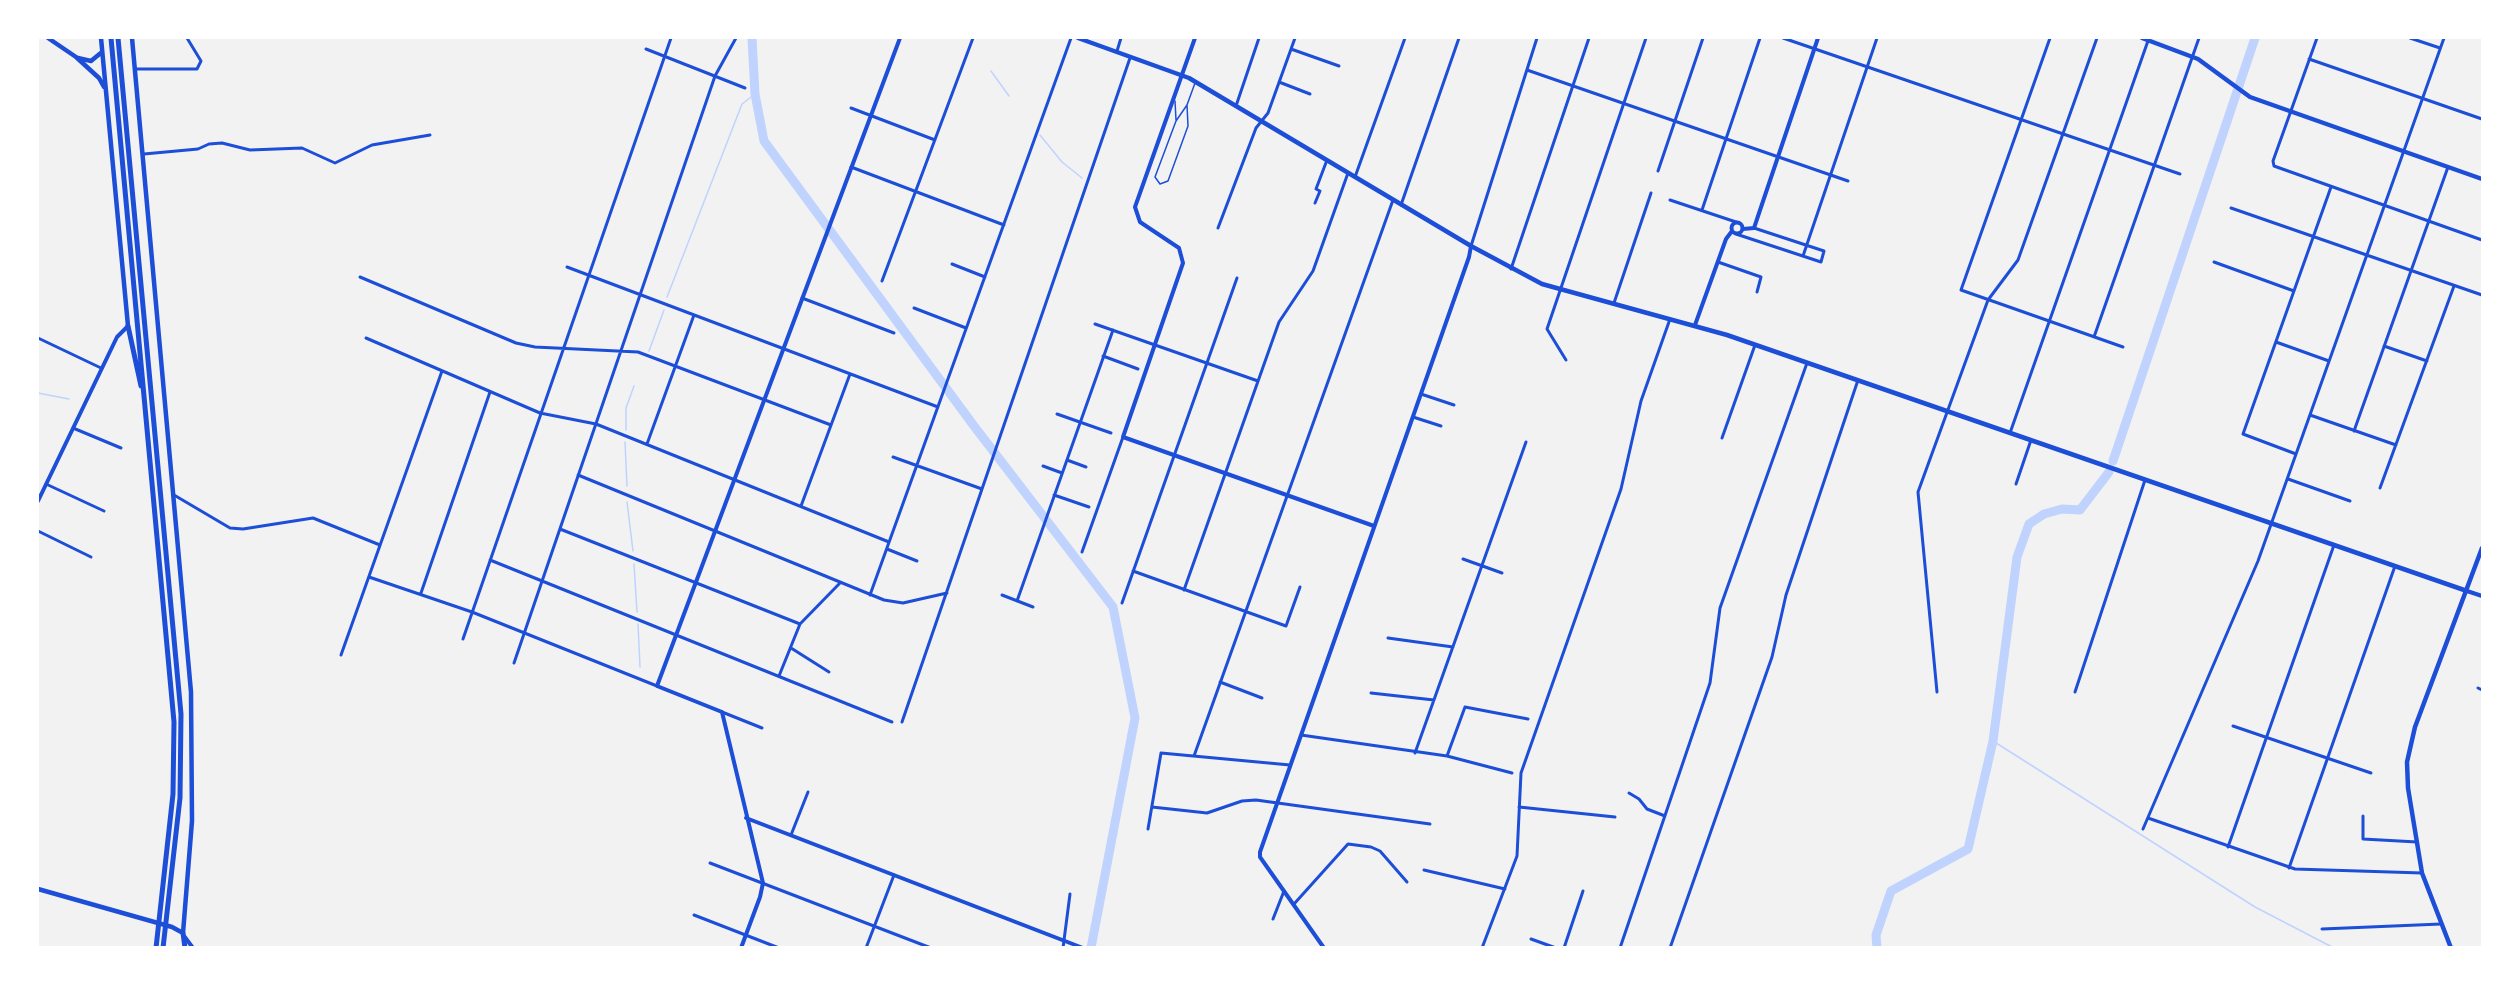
<!DOCTYPE html>
<style>
body{margin:0}
#map{position:relative;width:2520px;height:985px;overflow:hidden;background:#f2f2f2;font-family:Inter,sans-serif}
canvas{display:block}
.frame{position:absolute;inset:0;border:39px solid #fff;pointer-events:none}
</style>
<div id="map">
<canvas width="2520" height="985"></canvas>
<div class="frame"></div>
</div>
<script>
const c = document.querySelector('canvas').getContext('2d');
c.lineJoin = 'round';
function shape(rows) {
  const path = new Path2D();
  for (const r of rows) {
    if (r.length === 3) {
      path.moveTo(r[0] + r[2], r[1]);
      path.arc(r[0], r[1], r[2], 0, 2 * Math.PI);
      continue;
    }
    path.moveTo(r[0], r[1]);
    for (let i = 2; i < r.length; i += 2) path.lineTo(r[i], r[i + 1]);
  }
  return path;
}
function strokePath(path, color, width, dash) {
  c.strokeStyle = color;
  c.lineWidth = width;
  c.lineCap = dash ? 'butt' : 'round';
  c.setLineDash(dash || []);
  c.stroke(path);
}
const stream = shape([
 [991,71,1009,96],
 [1040,135,1062,162,1082,178],
 [667,297,742,104,755,94],
 [649,351,664,310],
 [38,393,69,399],
 [626,430,626,408,634,386],
 [625,442,627,486],
 [627,502,633,551],
 [634,564,637,612],
 [638,624,640,667],
 [1993,741,2255,907,2334,948]
]);
const river = shape([
 [752,38,755,94,764,141,974,426,1113,607,1135,718,1091,948],
 [2113,461,2255,38],
 [1877,948,1876,935,1891,891,1968,849,1993,741,2017,557,2029,524,2044,514,2062,509,2080,510,2109,472]
]);
const service = shape([
 [1175,101,1176,120],
 [1187,105,1188,126,1168,181,1160,184,1155,177,1176,121,1187,105,1195,83]
]);
const minor = shape([
 [1783,38,2180,174],
 [2050,38,1961,290,2123,347],
 [2317,38,2273,161,2274,166,2482,240],
 [2410,38,2440,48],
 [646,49,745,88],
 [1291,49,1339,66],
 [1117,51,1121,38],
 [2309,59,2482,119],
 [136,69,197,69,201,61,187,38],
 [1527,70,1848,181],
 [1279,82,1310,94],
 [1236,106,1259,38],
 [851,108,935,140],
 [144,154,198,149,209,144,222,143,250,150,302,148,335,163,372,145,430,135],
 [851,167,1004,225],
 [1658,171,1703,38],
 [1355,177,1405,38],
 [1670,200,1739,223],
 [1315,203,1320,191,1316,189,1327,160],
 [1401,205,1459,38],
 [2231,208,2482,295],
 [1702,210,1760,38],
 [1218,228,1256,128,1268,113,1295,38],
 [1736,234,1821,262,1824,251,1754,228],
 [1471,246,1537,38],
 [1803,256,1877,38],
 [1718,262,1761,277,1757,292],
 [2214,262,2294,291],
 [952,264,985,277],
 [567,267,938,407],
 [1511,269,1589,38],
 [360,277,516,343,535,347,638,352,831,425],
 [882,281,973,38],
 [802,298,894,333],
 [1614,303,1651,193],
 [914,308,966,328],
 [1095,324,1258,381],
 [2094,337,2199,38],
 [38,338,101,368],
 [366,338,540,413,596,424,889,542],
 [2276,342,2329,361],
 [2384,346,2427,361],
 [1103,356,1138,369],
 [1566,360,1547,329,1646,38],
 [1421,394,1454,405],
 [1057,414,1111,433],
 [2310,415,2396,445],
 [1413,417,1441,426],
 [73,428,121,448],
 [2354,431,2448,167],
 [2010,433,2149,38],
 [1722,438,1755,345],
 [647,444,694,315],
 [2296,454,2243,434,2331,187],
 [893,457,982,489],
 [1067,460,1086,467],
 [1043,466,1062,473],
 [578,475,884,600,903,603,947,593],
 [2288,479,2350,501],
 [46,484,104,511],
 [2016,484,2031,440],
 [2380,488,2454,286],
 [174,495,230,528,243,529,313,518,380,545],
 [1054,495,1089,507],
 [801,506,850,374],
 [560,529,800,624],
 [38,531,91,557],
 [887,549,917,561],
 [1082,552,1123,437],
 [1463,559,1502,573],
 [490,560,892,722],
 [1133,571,1286,626,1300,587],
 [369,577,472,612,657,686],
 [1184,590,1279,322,1313,271,1348,173],
 [421,593,490,392],
 [870,595,1071,38],
 [1002,595,1033,607],
 [1017,601,1113,330],
 [1122,603,1237,278],
 [1388,638,1453,647],
 [463,639,671,38],
 [791,648,829,672],
 [341,655,442,371],
 [514,663,715,76,736,38],
 [779,676,800,624,840,583],
 [1220,682,1262,698],
 [2478,688,2482,690],
 [1937,692,1918,492,1988,300,2018,260,2097,38],
 [2075,692,2145,480],
 [1371,693,1434,700],
 [722,712,762,728],
 [902,722,1130,58],
 [2233,726,2371,773],
 [1301,735,1447,756,1512,773],
 [1415,753,1526,442],
 [1194,756,1393,200],
 [1447,756,1465,707,1528,719],
 [1629,793,1639,799,1647,809,1665,816],
 [1152,807,1207,813,1242,801,1256,800,1430,824],
 [1519,807,1615,817],
 [2363,816,2363,839,2417,842],
 [2148,818,2295,869,2422,873],
 [1148,829,1161,753,1290,765],
 [2143,829,2258,561,2444,38],
 [791,835,808,792],
 [2228,847,2334,545],
 [710,863,931,948],
 [2289,868,2395,566],
 [1424,870,1505,889],
 [1294,904,1348,844,1371,847,1380,851,1407,882],
 [694,915,779,948],
 [1273,919,1284,891],
 [2322,929,2441,924],
 [1531,939,1556,948],
 [866,948,894,875],
 [1063,948,1070,894],
 [1482,948,1517,856,1521,773,1621,489,1641,401,1670,319],
 [1564,948,1583,891],
 [1620,948,1710,683,1720,608,1807,363],
 [1670,948,1772,657,1786,595,1858,380]
]);
const tertiary = shape([
 [1195,38,1135,207,1140,222,1179,248,1183,263,1123,437,1374,526],
 [1737,228,5.5],
 [1743,229,1754,228,1818,38],
 [1695,325,1726,239,1732,231],
 [38,501,117,337,128,326],
 [2467,591,2482,596],
 [746,818,1083,948],
 [184,936,193,948],
 [741,948,760,897,763,883,722,712,657,686,900,38],
 [1324,948,1260,857,1260,852,1469,257,1471,246]
]);
const secondary = shape([
 [48,38,76,57,99,78,104,87],
 [101,38,128,326],
 [78,58,91,61,102,52],
 [38,889,172,927,183,933,192,821,191,692,132,38]
]);
const primary = shape([
 [1078,38,1189,78,1471,246,1542,284,1727,335,2467,591],
 [2142,38,2198,59,2250,97,2482,179],
 [2451,948,2422,873,2408,788,2407,762,2415,727,2482,548]
]);
const motorway = shape([
 [111,38,174,722,173,794,156,948],
 [118,38,181,714,180,798,163,948],
 [128,326,141,386],
 [183,933,185,948]
]);
strokePath(stream, '#bfd3fe', 1.5);
strokePath(river, '#bfd3fe', 9);
strokePath(service, '#1d4ed8', 1.5);
strokePath(minor, '#1d4ed8', 3);
strokePath(tertiary, '#1d4ed8', 4);
strokePath(secondary, '#1d4ed8', 4.5);
strokePath(primary, '#1d4ed8', 4.5);
strokePath(motorway, '#1d4ed8', 5);
</script>
